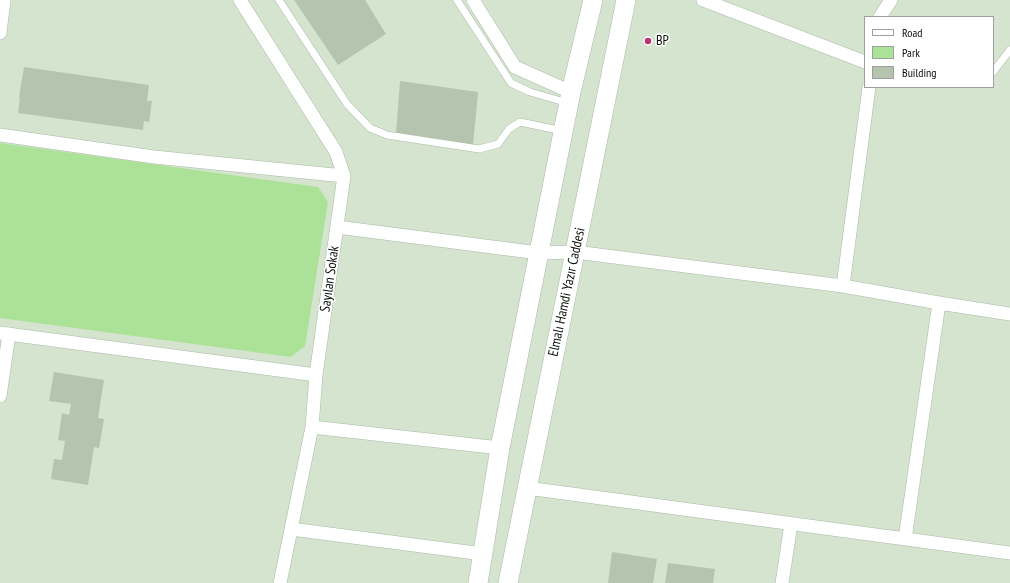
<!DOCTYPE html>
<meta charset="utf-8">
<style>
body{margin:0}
#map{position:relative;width:1010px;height:583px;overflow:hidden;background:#d4e4cf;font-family:"PT Sans Narrow",sans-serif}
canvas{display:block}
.legend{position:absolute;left:864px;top:16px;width:130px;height:72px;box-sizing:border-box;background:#fff;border:1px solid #9d9f9c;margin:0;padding:5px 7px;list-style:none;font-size:12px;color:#0a0f08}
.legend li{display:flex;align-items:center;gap:8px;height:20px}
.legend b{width:20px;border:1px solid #9d9f9c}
</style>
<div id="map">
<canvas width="1010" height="583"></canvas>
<ul class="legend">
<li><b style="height:5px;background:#fff"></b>Road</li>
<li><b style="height:11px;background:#abe297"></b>Park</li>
<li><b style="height:11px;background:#b5c4af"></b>Building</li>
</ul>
</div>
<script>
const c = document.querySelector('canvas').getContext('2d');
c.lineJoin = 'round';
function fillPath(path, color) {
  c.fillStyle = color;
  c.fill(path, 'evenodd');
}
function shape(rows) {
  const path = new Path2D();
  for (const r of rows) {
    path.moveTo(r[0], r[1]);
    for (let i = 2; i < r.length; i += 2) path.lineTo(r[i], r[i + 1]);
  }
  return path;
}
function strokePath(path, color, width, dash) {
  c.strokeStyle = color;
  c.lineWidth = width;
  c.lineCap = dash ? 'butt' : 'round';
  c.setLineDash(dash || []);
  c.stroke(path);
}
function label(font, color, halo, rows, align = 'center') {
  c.font = font + ' "PT Sans Narrow",sans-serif';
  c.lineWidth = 3;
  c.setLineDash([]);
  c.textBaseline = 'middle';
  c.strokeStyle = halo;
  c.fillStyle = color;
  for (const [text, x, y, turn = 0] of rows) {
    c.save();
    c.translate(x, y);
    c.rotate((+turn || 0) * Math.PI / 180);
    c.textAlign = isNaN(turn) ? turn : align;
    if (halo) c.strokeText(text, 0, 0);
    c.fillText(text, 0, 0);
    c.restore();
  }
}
const green = shape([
 [0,143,318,187,328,202,305,346,291,357,0,318]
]);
const building = shape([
 [294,0,365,0,386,34,338,65],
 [24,67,149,85,147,101,152,101,149,122,144,121,143,130,18,113,20,97,19,97],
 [400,81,478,92,473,145,396,134],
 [54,372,104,380,98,418,104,419,99,448,94,447,88,485,51,479,54,459,62,460,65,441,58,440,62,413,69,415,71,404,49,401],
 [612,552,657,559,653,583,608,583],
 [668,563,715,569,713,583,665,583]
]);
const lane = shape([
 [279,0,347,104,370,128,387,135,479,149,498,144,509,129,520,122,563,131],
 [457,0,511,83,530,92,568,103],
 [993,72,1010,50]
]);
const street = shape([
 [240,0,336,152,344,176,316,375,312,427,280,583],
 [473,0,515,67,571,92],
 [703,0,865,62],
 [880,17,891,0],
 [0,33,4,0],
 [0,135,154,157,344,176],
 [337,227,539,253,575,252,843,286,939,303,1010,314],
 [843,286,869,87],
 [0,333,316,375],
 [0,396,9,334],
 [312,427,500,448],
 [527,488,1010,553],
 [291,529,483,554],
 [905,539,939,303],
 [782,583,791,524]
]);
const secondary = shape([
 [478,583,500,448,571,92,593,0],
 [508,583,626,0]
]);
const markers = [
 [648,41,4,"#bb3370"]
];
const poiNames = [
 ["BP",656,41]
];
const streetNames = [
 ["Sayılan Sokak",330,279,-82],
 ["Elmalı Hamdi Yazır Caddesi",567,292,-78]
];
fillPath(green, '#abe297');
fillPath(building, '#b5c4af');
strokePath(lane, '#aab9a5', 8);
strokePath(street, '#aab9a5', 14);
strokePath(secondary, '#aab9a5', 20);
strokePath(lane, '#fff', 7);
strokePath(street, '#fff', 13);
strokePath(secondary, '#fff', 19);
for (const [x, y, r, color] of markers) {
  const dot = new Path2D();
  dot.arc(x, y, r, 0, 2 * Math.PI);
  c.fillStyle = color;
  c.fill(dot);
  strokePath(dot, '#fff', 1.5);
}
label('14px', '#0a0f08', '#fff', poiNames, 'left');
label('14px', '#0a0f08', '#fff', streetNames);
</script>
